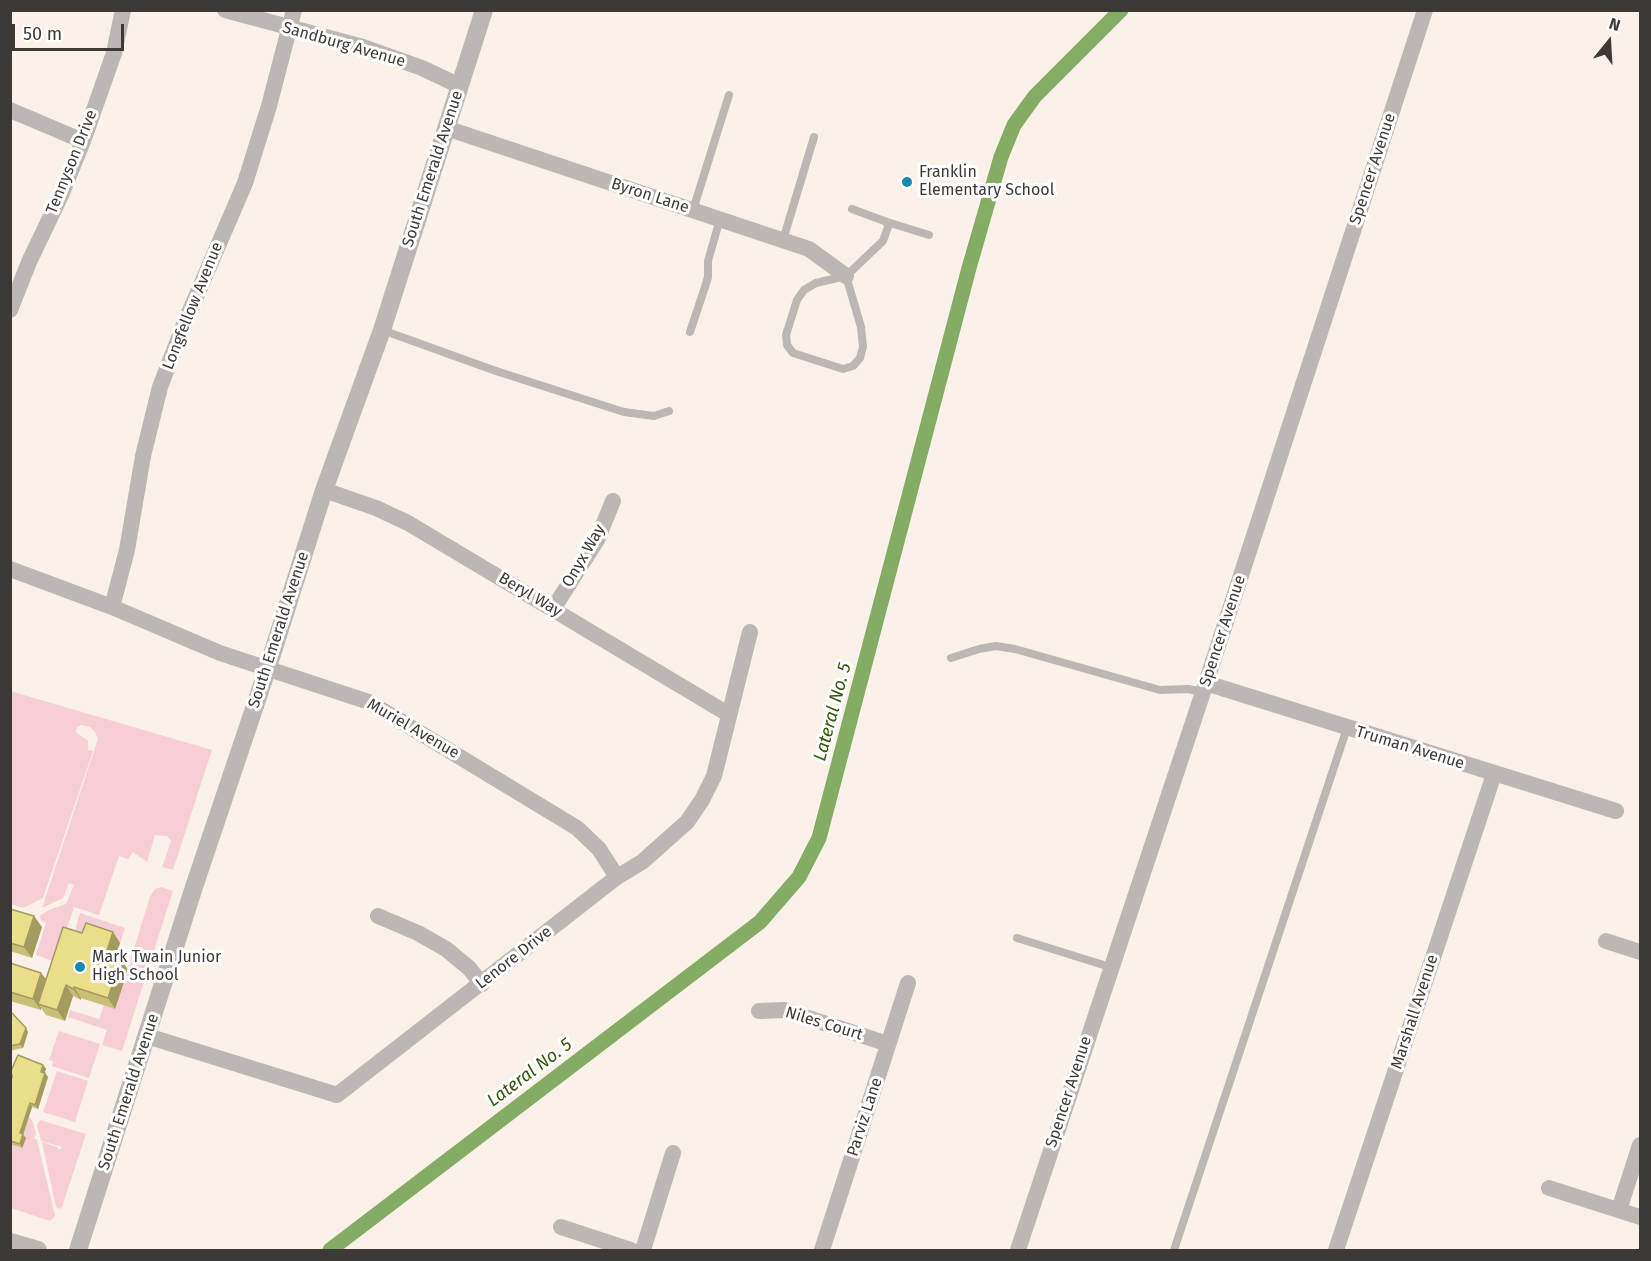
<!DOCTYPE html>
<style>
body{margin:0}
#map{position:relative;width:1651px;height:1261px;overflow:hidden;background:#faf1e8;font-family:"Fira Sans",sans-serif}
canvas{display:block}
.frame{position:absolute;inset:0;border:12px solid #3c3936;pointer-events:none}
.north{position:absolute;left:1579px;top:12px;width:60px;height:60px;-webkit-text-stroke:4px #fff;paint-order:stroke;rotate:18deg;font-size:16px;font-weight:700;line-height:24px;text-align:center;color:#3c3936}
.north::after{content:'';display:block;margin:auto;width:21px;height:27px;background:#3c3936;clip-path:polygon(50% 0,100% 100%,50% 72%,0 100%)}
.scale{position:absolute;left:12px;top:24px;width:112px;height:27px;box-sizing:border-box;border:3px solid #3c3936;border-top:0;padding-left:8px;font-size:18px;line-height:21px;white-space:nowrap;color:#3c3936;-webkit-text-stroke:4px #fff;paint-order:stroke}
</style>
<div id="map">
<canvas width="1651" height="1261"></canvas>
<div class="frame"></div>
<div class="north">N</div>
<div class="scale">50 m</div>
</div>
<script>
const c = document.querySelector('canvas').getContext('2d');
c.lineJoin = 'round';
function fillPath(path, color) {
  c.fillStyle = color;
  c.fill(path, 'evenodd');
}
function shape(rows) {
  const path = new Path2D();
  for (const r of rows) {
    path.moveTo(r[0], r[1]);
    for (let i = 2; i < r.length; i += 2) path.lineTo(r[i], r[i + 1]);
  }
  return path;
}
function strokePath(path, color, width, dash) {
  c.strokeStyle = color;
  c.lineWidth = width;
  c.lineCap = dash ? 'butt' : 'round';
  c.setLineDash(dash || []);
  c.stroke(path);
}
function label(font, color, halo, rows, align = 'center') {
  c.font = font + ' "Fira Sans",sans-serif';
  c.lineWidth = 6;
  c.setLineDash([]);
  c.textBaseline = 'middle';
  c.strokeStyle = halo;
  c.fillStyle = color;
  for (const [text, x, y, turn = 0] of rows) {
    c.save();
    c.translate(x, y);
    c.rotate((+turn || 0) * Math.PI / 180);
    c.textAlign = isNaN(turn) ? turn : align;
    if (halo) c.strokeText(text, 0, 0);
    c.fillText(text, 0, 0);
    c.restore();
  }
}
const green = shape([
 [10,691,212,750,173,870,162,867,171,841,167,836,155,835,147,862,133,852,128,859,119,856,99,915,74,907,56,962,36,955,46,923,42,921,39,916,49,910,66,904,74,885,69,883,63,898,42,908,98,739,95,732,90,727,81,725,77,727,76,732,88,741,88,750,93,751,43,898,23,908,11,904],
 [161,887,173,891,122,1051,102,1045,107,1030,68,1017,70,1010,99,1019,104,1005,115,1009,150,897,155,889],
 [80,913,125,928,120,943,94,934,76,934,76,926],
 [59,1031,100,1044,89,1078,52,1066,53,1061,49,1060],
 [57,1071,88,1081,75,1122,43,1112],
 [29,1116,33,1122,36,1134,34,1138,37,1140,55,1216,50,1221,11,1208,11,1144,22,1148,22,1137],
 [40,1120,86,1134,62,1207,59,1209,56,1207,42,1142,57,1147,59,1150,62,1147,41,1141,37,1125]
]);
const canal = shape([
 [330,1250,760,922,799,877,819,838,969,268,1001,157,1014,125,1035,96,1121,10]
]);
const service = shape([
 [693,210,729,95],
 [887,222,929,235],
 [783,240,814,137],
 [846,276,861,327,863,347,860,358,853,366,843,369,793,353,787,345,786,335,797,300,804,290,816,283,846,276,883,241,888,227,887,222,852,209],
 [382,330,496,371,624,412,654,416,669,411],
 [690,332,705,287,708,277,708,261,720,219],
 [951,658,979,649,996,646,1015,649,1160,690,1188,689,1203,692],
 [1017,938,1110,967],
 [1174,1250,1347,728]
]);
const minor = shape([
 [225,10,363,47,422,68,460,86],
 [10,110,83,141],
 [446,128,809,249,846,276],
 [10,310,29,262,62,193,83,141,114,53,123,10],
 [324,490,376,508,408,523,728,714],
 [10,569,112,607,220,653,369,702,577,828,599,849,617,877],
 [112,607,127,550,143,456,160,387,183,327,245,183,269,106,294,10],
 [553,609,597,540,613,501],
 [1206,683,1616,811],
 [378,916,418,933,446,949,469,968,482,984],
 [1606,941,1640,952],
 [759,1011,784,1010,888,1044],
 [147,1036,337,1095,617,877,642,862,687,822,702,800,714,776,750,632],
 [1549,1188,1640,1217],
 [1619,1210,1640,1145],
 [561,1227,631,1250],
 [643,1250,673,1153],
 [822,1250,908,983],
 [1018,1250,1206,683,1425,10],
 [1336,1250,1494,774]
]);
const tertiary = shape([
 [10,1242,38,1250],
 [78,1250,194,887,268,667,324,490,382,330,484,10]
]);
const wall = shape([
 [10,909,42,927,32,958,10,951],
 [113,932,120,943,116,957,128,970,115,1009,81,998,81,1000,73,996,65,1021,46,1015,41,1008,41,1010,10,1001,10,963,41,973,46,979,82,933],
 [10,1013,28,1032,23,1048,10,1051],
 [43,1065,46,1069,44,1073,48,1077,38,1109,32,1107,23,1135,26,1138,22,1148,10,1144,10,1078,12,1077,10,1073]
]);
const shadedWall = shape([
 [34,916,42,927,32,958,24,947],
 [113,932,120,943,113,965,106,954],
 [121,959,128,970,115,1009,108,998],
 [41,973,49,983,38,1004,41,1008,41,1010,33,999],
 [66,985,73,996,65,1021,57,1010],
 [74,987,81,998,81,1000,73,989],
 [26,1028,28,1032,23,1048,20,1044],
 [43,1065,46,1069,43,1076,41,1072],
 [45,1073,48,1077,38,1109,35,1105],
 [30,1103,32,1107,23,1135,26,1138,22,1148,20,1144,20,1133]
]);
const building = shape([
 [10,909,34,916,24,947,10,943,10,909],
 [86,923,113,932,106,954,121,959,108,998,74,987,73,989,66,985,57,1010,38,1004,63,927,82,933,86,923],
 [10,963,41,973,33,999,10,992,10,963],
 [10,1013,12,1013,26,1028,20,1044,10,1046,10,1013],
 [18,1055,43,1065,41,1072,45,1073,35,1105,30,1103,20,1133,23,1134,20,1144,10,1141,10,1078,12,1078,12,1075,10,1075,10,1073,18,1055]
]);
const markers = [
 [907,182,6,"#188aaf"],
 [80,967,6,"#188aaf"]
];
const streetNames = [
 ["Sandburg Avenue",344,45,16],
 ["Tennyson Drive",72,162,-68],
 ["South Emerald Avenue",433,169,-72],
 ["Spencer Avenue",1373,169,-72],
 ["Byron Lane",650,196,18],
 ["Longfellow Avenue",193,306,-68],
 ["Onyx Way",584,556,-60],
 ["Beryl Way",530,595,31],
 ["South Emerald Avenue",279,630,-72],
 ["Spencer Avenue",1223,631,-72],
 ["Muriel Avenue",413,729,30],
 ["Truman Avenue",1410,748,17],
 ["Lenore Drive",514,958,-38],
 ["Marshall Avenue",1415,1012,-72],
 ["Niles Court",824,1024,17],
 ["South Emerald Avenue",129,1092,-72],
 ["Spencer Avenue",1069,1092,-72],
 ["Parviz Lane",865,1117,-72]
];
const poiNames = [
 ["Franklin",919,173],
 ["Elementary School",919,191],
 ["Mark Twain Junior",92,958],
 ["High School",92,976]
];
const waterNames = [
 ["Lateral No. 5",833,712,-75],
 ["Lateral No. 5",530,1073,-37]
];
fillPath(green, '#f7ced5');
strokePath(canal, '#85ac65', 15);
strokePath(service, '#bcb6b4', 8);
strokePath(minor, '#bcb6b4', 16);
strokePath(tertiary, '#bcb6b4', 18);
fillPath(wall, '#cabf77');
fillPath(shadedWall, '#a49b61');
fillPath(building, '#ebde8a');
strokePath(building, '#a49b61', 1.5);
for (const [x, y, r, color] of markers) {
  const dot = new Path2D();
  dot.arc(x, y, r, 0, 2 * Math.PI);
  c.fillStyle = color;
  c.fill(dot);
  strokePath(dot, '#fff', 2);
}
label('16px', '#3c3936', '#fff', streetNames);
label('16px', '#3c3936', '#fff', poiNames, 'left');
label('italic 18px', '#345608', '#fff', waterNames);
</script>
